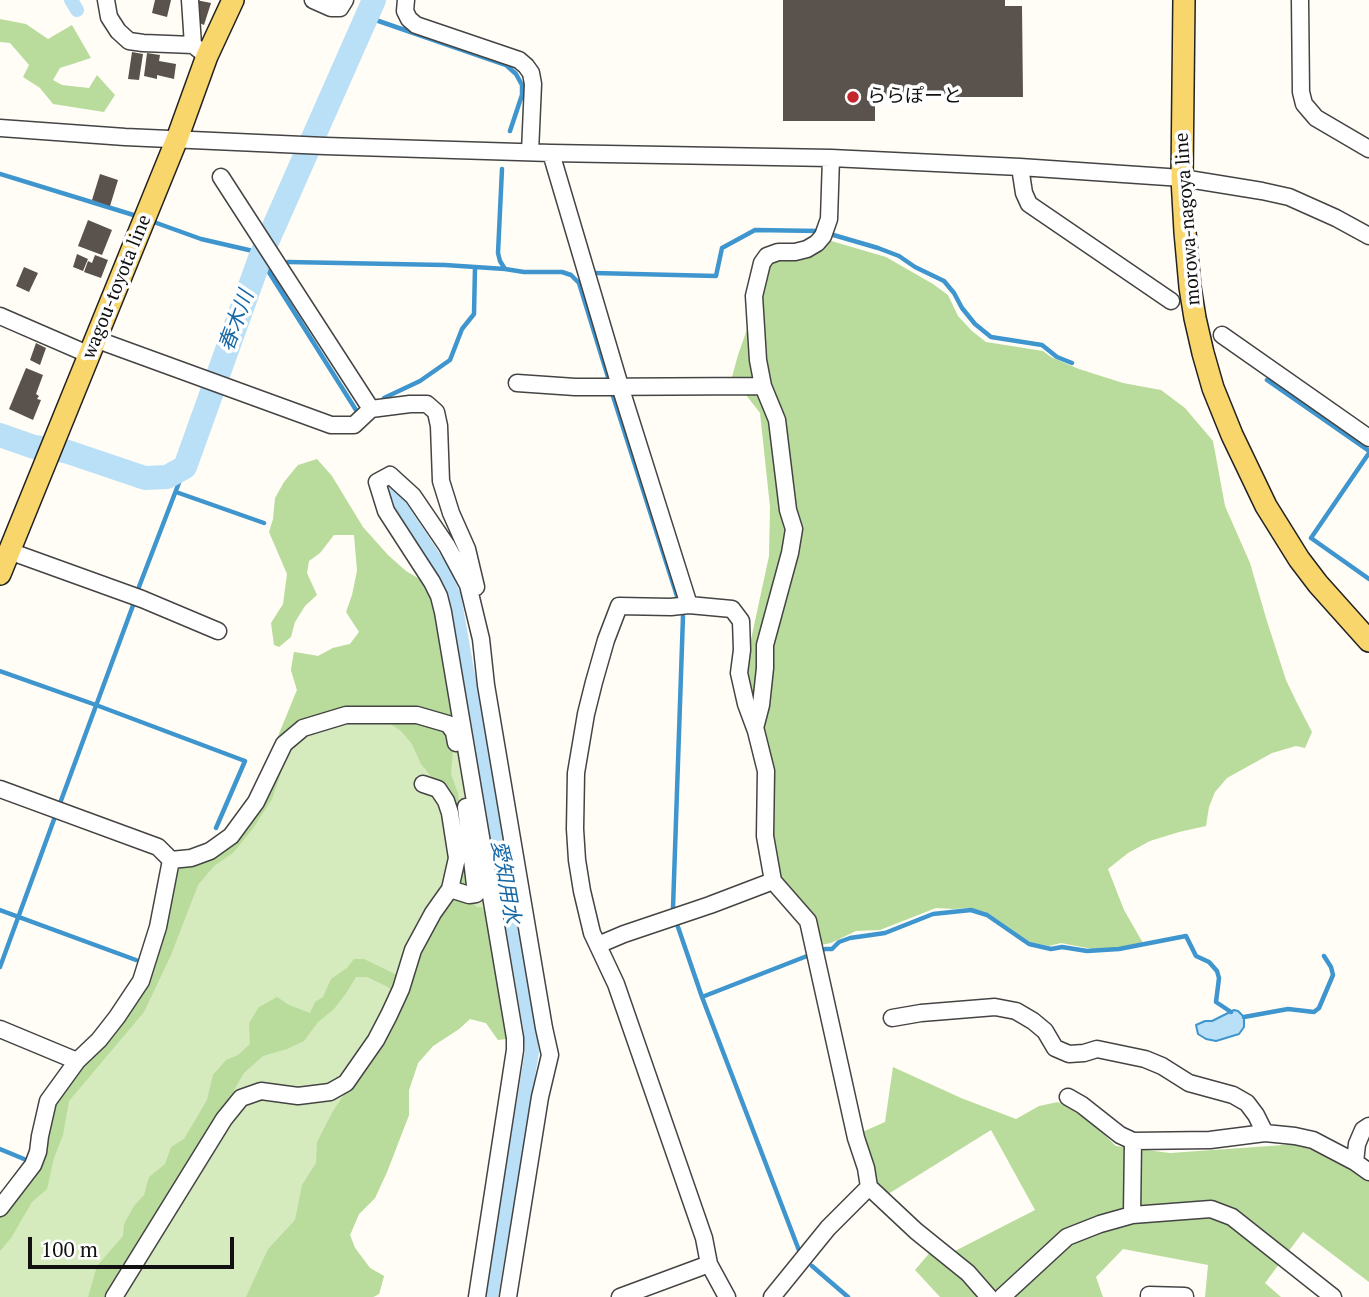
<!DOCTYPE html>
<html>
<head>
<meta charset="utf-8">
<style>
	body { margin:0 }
	#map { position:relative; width:1369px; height:1297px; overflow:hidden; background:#fffdf5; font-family:"PT Serif",serif }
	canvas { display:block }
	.scale { position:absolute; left:28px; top:1237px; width:206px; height:32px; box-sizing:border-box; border:4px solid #111; border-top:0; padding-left:9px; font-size:21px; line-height:24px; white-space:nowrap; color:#111; -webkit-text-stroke:5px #fff; paint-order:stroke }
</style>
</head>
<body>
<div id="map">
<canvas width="1369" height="1297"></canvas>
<div class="scale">100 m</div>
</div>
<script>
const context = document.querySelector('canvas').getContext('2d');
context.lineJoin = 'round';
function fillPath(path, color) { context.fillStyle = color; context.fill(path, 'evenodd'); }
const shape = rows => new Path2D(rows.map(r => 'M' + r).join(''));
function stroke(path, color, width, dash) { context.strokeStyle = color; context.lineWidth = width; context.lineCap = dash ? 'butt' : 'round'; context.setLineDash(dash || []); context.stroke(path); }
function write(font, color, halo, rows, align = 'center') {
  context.font = font + ' "PT Serif","Noto Sans JP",serif'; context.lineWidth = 7; context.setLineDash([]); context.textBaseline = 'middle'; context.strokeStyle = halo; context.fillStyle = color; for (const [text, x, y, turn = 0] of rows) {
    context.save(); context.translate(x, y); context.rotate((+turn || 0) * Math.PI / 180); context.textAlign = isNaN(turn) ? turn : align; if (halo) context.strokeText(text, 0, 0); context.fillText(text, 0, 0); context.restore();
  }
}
fillPath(shape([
	[359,632,456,713,491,927,498,1040,486,1023,470,1019,459,1029,433,1046,418,1063,409,1090,409,1115,387,1172,375,1198,359,1214,350,1235,355,1248,370,1268,384,1276,379,1294,373,1297,0,1297,0,1217,37,1168,50,1118,108,1038,200,851,225,832,256,790,297,690,291,670,294,652,318,656,333,648,350,644]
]), '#d5ebbd');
fillPath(shape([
	[0,19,26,24,48,39,72,25,91,58,60,68,53,80,62,85,89,88,97,75,115,95,104,112,53,104,40,88,23,77,29,65,10,43,0,42],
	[828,240,886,257,933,284,948,295,958,316,972,331,986,342,1043,351,1051,357,1079,369,1123,383,1161,390,1185,408,1213,441,1225,506,1250,563,1266,618,1286,680,1297,703,1312,732,1305,748,1296,746,1272,753,1227,778,1215,792,1209,807,1206,826,1179,832,1150,841,1128,853,1108,869,1124,910,1143,943,1116,948,1092,949,1061,943,1049,946,1029,942,986,912,970,908,953,909,936,908,880,930,856,931,831,943,820,945,779,874,774,857,760,731,762,719,744,672,769,556,770,507,760,413,732,377,738,355,770,264,781,258,805,257,820,251],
	[317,459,332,476,363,527,388,555,406,571,423,581,436,597,456,713,451,774,458,793,469,886,465,896,477,907,482,907,491,927,507,1039,498,1040,486,1023,470,1019,459,1029,433,1046,418,1063,409,1090,409,1115,387,1172,375,1198,359,1214,350,1235,355,1248,370,1268,384,1276,379,1294,373,1297,246,1297,268,1249,295,1220,302,1185,316,1163,317,1142,333,1111,384,1035,400,1000,388,987,367,977,356,977,347,992,334,1009,318,1022,304,1041,287,1049,263,1056,244,1073,217,1119,203,1135,190,1162,109,1297,88,1297,97,1266,123,1236,124,1224,134,1206,144,1195,149,1177,165,1164,171,1147,184,1139,207,1100,213,1075,226,1060,238,1055,250,1044,249,1023,259,1007,277,997,289,1005,310,1013,315,1002,323,997,331,979,347,968,354,959,364,959,397,975,405,968,455,885,440,798,433,779,421,764,412,744,401,731,366,708,308,721,286,758,272,799,254,827,233,853,214,866,198,885,171,955,144,1012,69,1101,63,1135,54,1158,47,1189,32,1202,11,1238,0,1251,0,1217,37,1168,57,1099,82,1065,135,1002,175,868,225,832,256,790,297,690,291,670,294,652,318,656,333,648,350,644,359,632,346,612,352,595,357,571,354,535,334,535,320,553,309,561,307,573,317,595,305,606,295,622,291,637,279,647,274,645,271,623,283,604,287,574,269,532,273,519,275,498,284,482,298,465],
	[893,1067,961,1098,1016,1119,1039,1106,1058,1102,1089,1120,1116,1146,1170,1153,1298,1144,1369,1176,1369,1282,1303,1232,1265,1283,1281,1297,1205,1297,1208,1265,1123,1249,1096,1277,1103,1297,940,1297,915,1270,932,1250,951,1253,1035,1210,991,1130,885,1196,873,1183,860,1133,885,1122]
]), '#b9dc9c');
const water = shape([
	[1234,1010,1238,1011,1244,1017,1244,1027,1239,1034,1216,1041,1206,1039,1198,1034,1196,1025,1205,1021,1212,1021,1234,1010]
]);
fillPath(water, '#b9e0f7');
stroke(water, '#3f96cf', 2);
stroke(shape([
	[367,17,506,65,516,74,522,85,522,95,510,131],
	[502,169,498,253,500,261,505,269,524,272,562,272,571,275,579,283,608,377],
	[0,174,140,217],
	[151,221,201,239,253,251,260,258,356,410],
	[830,234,878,248,899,256,915,267,944,281,954,293,962,308,975,324,991,337,1042,345,1057,357,1072,363],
	[288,262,445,265,505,269],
	[594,273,716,276,722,248,755,230,819,231],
	[1267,380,1369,451],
	[613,396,677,596],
	[384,398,420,381,450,360,462,329,474,314,475,267],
	[1369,453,1311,538,1369,579],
	[176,492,264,523],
	[137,592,185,467],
	[0,671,96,705,245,761,216,828],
	[59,806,135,600],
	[673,908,683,616],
	[0,910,136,960],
	[678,927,702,997,800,1253],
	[0,967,56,814],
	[702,997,825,949,832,949,839,942,850,938,885,933,933,914,971,910,987,915,1029,944,1051,949,1062,947,1087,951,1119,949,1186,936,1196,956,1209,962,1217,971,1219,978,1216,1002,1231,1012],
	[1244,1017,1288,1009,1314,1012,1319,1008,1333,975,1331,967,1324,956],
	[0,1149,24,1159],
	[812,1266,848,1297]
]), '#3f96cf', 4.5);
stroke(shape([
	[71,0,77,10],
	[386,485,443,571,454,596,530,1027,532,1052,491,1297]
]), '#b9e0f7', 14);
stroke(shape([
	[0,435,34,447,65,451,145,478,167,477,185,467,260,258,374,0]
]), '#b9e0f7', 24);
fillPath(shape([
	[155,0,171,0,167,17,152,13],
	[196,0,211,3,204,25,193,20],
	[783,0,1005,0,1005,6,1022,6,1023,97,875,97,875,121,783,121],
	[132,52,143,54,139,80,128,79],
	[147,53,160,55,159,61,176,64,174,79,157,75,157,79,144,76],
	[100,174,118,180,110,206,92,200],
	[88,220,112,230,102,255,78,246],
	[77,254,88,259,83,271,73,267],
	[95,255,108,260,101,278,84,272,88,261,92,263],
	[24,267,38,273,29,292,16,286],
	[36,343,46,348,40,365,30,360],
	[26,368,43,375,36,394,39,396,37,399,41,400,33,420,9,409]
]), '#5a524d');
const minor = shape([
	[106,0,109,17,118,31,129,41,143,43,193,45,207,56],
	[190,0,193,45],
	[313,0,331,8,340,8,345,0],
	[406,0,405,11,409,19,416,25,519,60,526,66,531,73,533,84,530,152],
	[1300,0,1301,92,1304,104,1316,118,1369,149],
	[0,128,125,137,325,146,551,153,831,158,1020,167,1182,178,1262,191,1289,197,1336,218,1369,236],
	[551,153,620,386,689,605],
	[1020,167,1024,193,1029,204,1171,301],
	[221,177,371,409],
	[0,316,90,355],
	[1222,335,1369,438],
	[95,339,331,425,354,425,371,409,410,404,427,404,436,412,439,426,441,481,451,513,467,549,476,587],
	[517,383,575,387,763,386],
	[9,551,142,599,218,631],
	[755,728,761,705,765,668,765,645,790,553,794,529,788,510,777,420,763,386,758,360,754,296,762,263,767,256,778,252,795,252,807,249,817,243,823,236,829,219,831,158],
	[423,784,438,789,446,801,450,813,457,858,450,889],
	[0,789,158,847,171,860,191,858,210,851,231,836,256,802,284,744,303,728,346,715,417,715,448,724,454,732,456,743],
	[598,945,624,934,710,905,773,881],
	[892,1018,921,1013,995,1007,1016,1011,1033,1021,1045,1031,1055,1048,1069,1054,1084,1053,1097,1049,1145,1059,1162,1066,1189,1083,1233,1095,1247,1103,1256,1115,1265,1133],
	[0,1029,77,1061],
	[1068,1097,1082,1105,1120,1135,1133,1141],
	[1355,1162,1357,1144,1363,1130,1369,1126],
	[0,1208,33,1165,38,1152,40,1136,48,1101,77,1061,99,1040,117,1017,141,981,158,927,171,860],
	[1132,1215,1133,1141,1210,1140,1265,1133,1295,1136,1313,1140,1355,1162,1369,1172],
	[114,1297,224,1119,241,1098,261,1091,298,1096,330,1092,346,1083,376,1040,389,1015,401,989,413,950,433,913,450,889,469,895,476,894,466,807],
	[477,1297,515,1050,515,1038,443,612,439,596,432,582,386,511,377,482,390,475,413,496,447,546,468,585,481,639,486,685,544,1028,550,1055,540,1097,508,1297],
	[620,1297,709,1264],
	[727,1297,709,1264,704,1238,616,984,592,933,582,891,577,860,575,829,576,773,586,714,594,682,606,640,619,606,671,607,689,605,732,609,741,621,742,650,739,673,746,704,756,731,766,771,765,836,773,881,808,921,856,1138,866,1168,869,1187,916,1231,968,1273,989,1297],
	[772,1297,828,1228,869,1187],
	[1002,1297,1067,1237,1100,1224,1132,1215,1211,1209,1232,1217,1333,1297],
	[1149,1297,1149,1295,1185,1296]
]);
const major = shape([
	[1184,0,1182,178,1185,232,1190,287,1195,318,1203,353,1213,388,1232,435,1266,506,1299,559,1318,584,1369,641],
	[0,574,177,139,207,56,233,0]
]);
stroke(minor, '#444', 19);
stroke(major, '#222', 24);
stroke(minor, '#fff', 16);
stroke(major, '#f9d66b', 21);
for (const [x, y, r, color] of [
	[853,97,7,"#c4262e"]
]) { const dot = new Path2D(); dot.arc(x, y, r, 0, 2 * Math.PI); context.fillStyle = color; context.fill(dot); stroke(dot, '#fff', 2.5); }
write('19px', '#111', '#fff', [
	["ららぽーと",867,97]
], 'left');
write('19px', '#111', '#fff', [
	["morowa-nagoya line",1188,219,-94],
	["wagou-toyota line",117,287,-68]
]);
write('italic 21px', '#1768a6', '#fff', [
	["春木川",237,321,-70],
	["愛知用水",505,882,80]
]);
</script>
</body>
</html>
